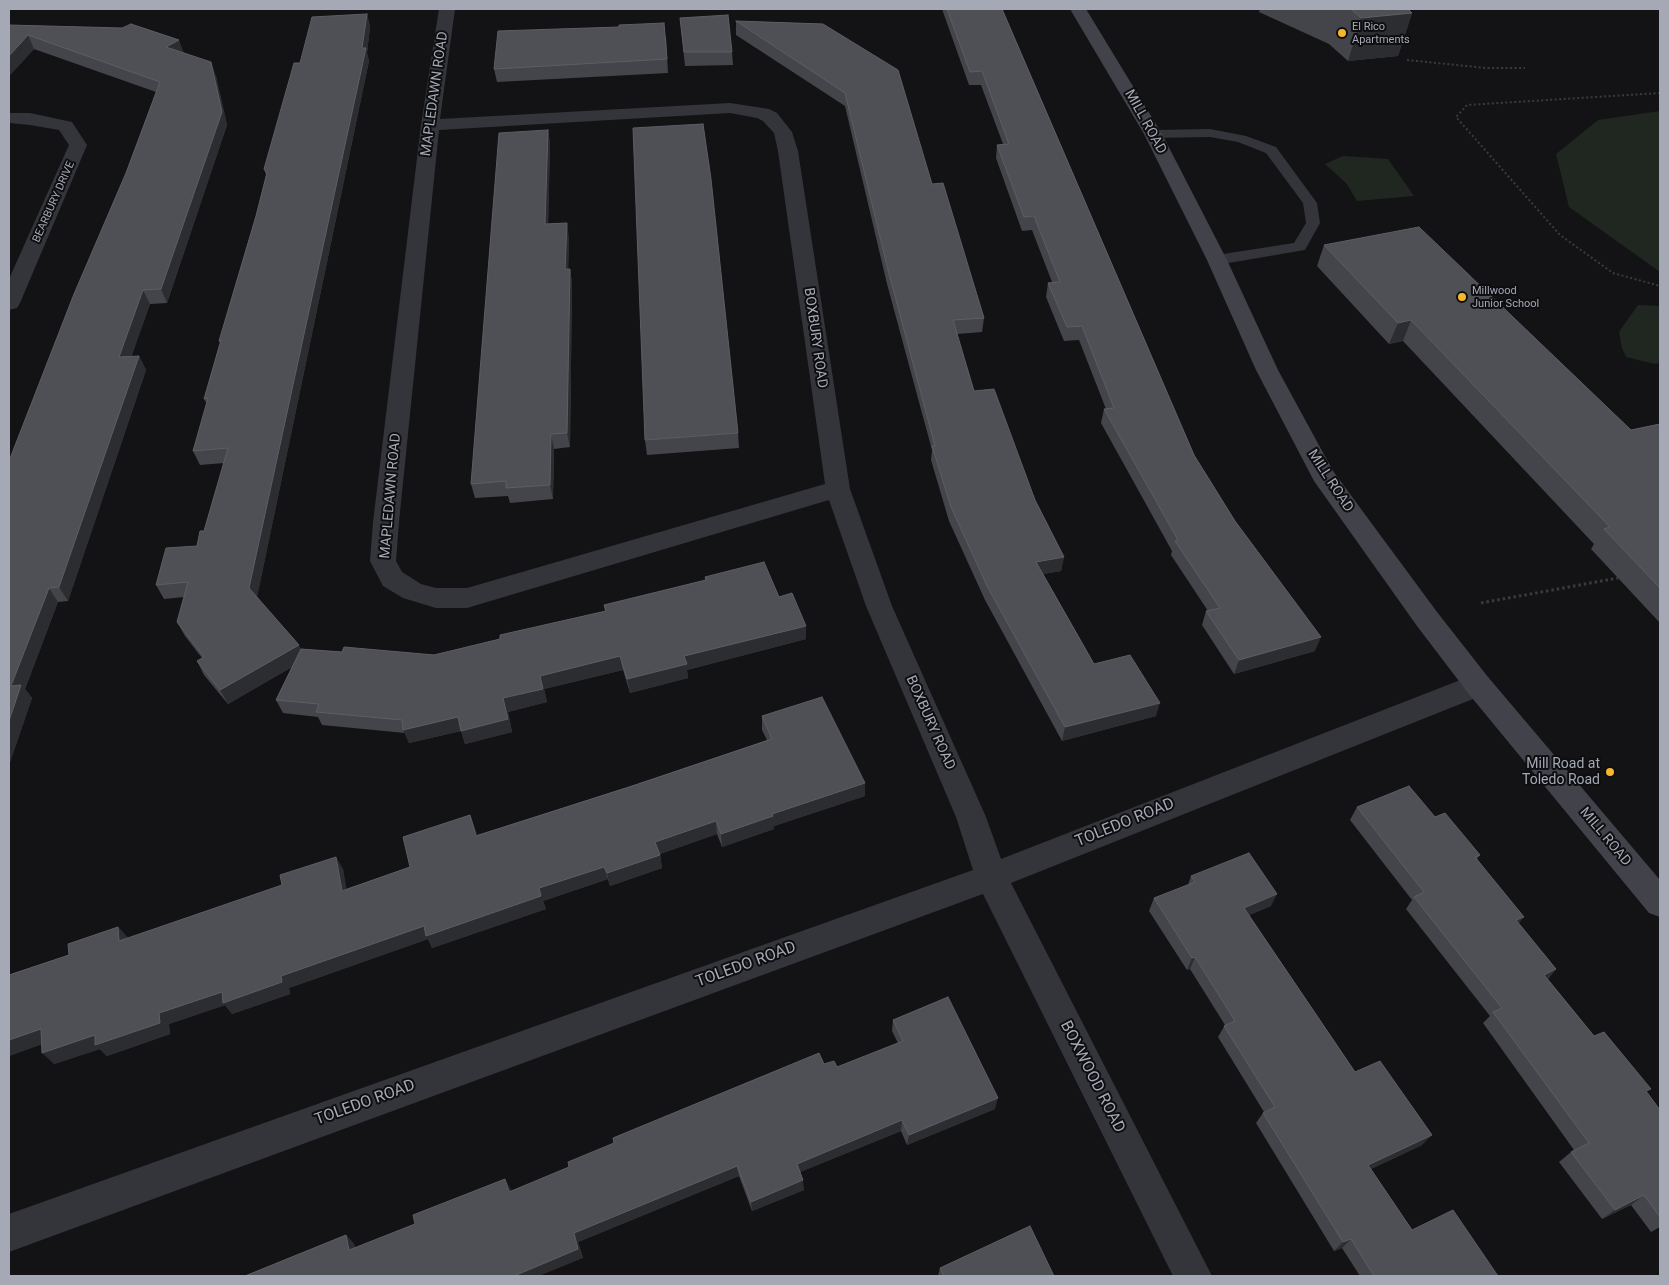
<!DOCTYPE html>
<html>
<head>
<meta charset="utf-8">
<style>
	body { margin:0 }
	#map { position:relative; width:1669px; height:1285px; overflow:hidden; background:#131315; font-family:Roboto,sans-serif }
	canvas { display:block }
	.frame { position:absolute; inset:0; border:10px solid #a4a9b5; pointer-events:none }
</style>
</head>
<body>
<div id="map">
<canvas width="1669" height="1285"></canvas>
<div class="frame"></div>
</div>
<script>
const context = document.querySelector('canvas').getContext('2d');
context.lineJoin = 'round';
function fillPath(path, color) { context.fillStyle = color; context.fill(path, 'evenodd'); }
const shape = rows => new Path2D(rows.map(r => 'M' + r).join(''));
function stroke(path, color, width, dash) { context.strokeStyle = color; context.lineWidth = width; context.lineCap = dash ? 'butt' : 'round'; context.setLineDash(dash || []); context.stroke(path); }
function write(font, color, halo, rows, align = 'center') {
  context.font = font + ' Roboto,sans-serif'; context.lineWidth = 4; context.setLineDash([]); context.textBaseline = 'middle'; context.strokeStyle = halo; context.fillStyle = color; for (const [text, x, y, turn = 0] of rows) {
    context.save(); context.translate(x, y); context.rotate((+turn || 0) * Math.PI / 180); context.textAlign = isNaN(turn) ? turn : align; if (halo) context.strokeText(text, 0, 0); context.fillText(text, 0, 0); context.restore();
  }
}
fillPath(shape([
	[1660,111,1660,272,1569,207,1556,154,1598,120],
	[1343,156,1388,159,1414,196,1357,201,1346,183,1325,164],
	[1638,305,1660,306,1660,363,1655,364,1626,357,1622,348,1619,332]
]), '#1f2720');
stroke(shape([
	[1407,60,1486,68,1525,68],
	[1660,93,1467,105,1456,117,1560,235,1613,273,1660,286]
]), '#3a3b41', 2, [2, 2.5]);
stroke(shape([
	[1481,603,1618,578]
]), '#3a3b41', 3, [2.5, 3]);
fillPath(shape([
	[1210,129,1246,136,1276,147,1317,203,1320,223,1305,250,1217,265,1212,263,1209,260,1212,257,1217,255,1294,243,1306,223,1303,203,1266,153,1238,142,1210,137,1153,138,1146,134,1153,130,1210,129]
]), '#34353a');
fillPath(shape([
	[439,9,455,9,440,119,730,103,769,109,777,113,792,132,798,151,850,489,892,606,986,817,1001,859,1468,677,1478,674,1488,677,1492,685,1488,693,1011,883,1212,1276,1173,1276,983,894,9,1252,9,1214,973,870,956,817,866,606,829,500,467,608,436,608,403,598,383,586,370,561,373,522,421,125,439,9],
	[730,113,757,118,763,121,774,133,778,151,825,484,467,588,436,588,421,584,402,572,396,561,399,522,439,130,730,113],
	[9,113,30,113,72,122,87,145,20,303,17,308,9,310,9,279,69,145,59,130,30,125,9,123,9,113]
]), '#34353a');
fillPath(shape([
	[1070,9,1086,9,1162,134,1227,260,1278,370,1333,471,1437,612,1488,677,1660,880,1660,917,1649,913,1468,693,1417,626,1314,481,1256,370,1207,260,1144,134,1070,9]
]), '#42434a');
fillPath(shape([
	[942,9,1002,9,1194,455,1315,651,1234,674,1202,625,1206,611,1208,611,1171,555,1172,551,1101,423,1104,409,1106,409,1079,340,1064,341,1046,297,1048,283,1052,282,1032,230,1022,231,996,158,997,145,1003,144,981,85,969,85],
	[1260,9,1408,9,1412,13,1398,56,1348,61,1329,44,1259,12],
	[367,14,370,27,367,53,369,61,257,597,301,649,342,652,434,655,500,639,605,611,604,605,705,580,705,577,779,597,806,639,687,670,688,678,630,693,623,670,544,689,547,702,508,712,512,732,465,744,461,731,409,743,405,733,322,725,318,717,283,713,276,700,292,667,228,704,204,675,197,661,202,658,185,636,177,622,184,597,164,599,156,585,197,546,204,531,224,463,200,465,193,451,207,404,204,399,220,343,219,341,256,216,266,175,264,169,300,63],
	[680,18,732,52,733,65,685,66],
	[736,21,823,24,932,184,984,318,982,332,957,334,974,391,1035,500,1064,557,1061,571,1043,574,1094,664,1156,716,1062,741,985,600,949,521,931,460,932,450,887,284,845,106,736,35],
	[9,25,184,53,216,76,227,125,167,303,150,304,131,357,139,356,146,370,68,601,58,602,25,689,32,698,9,765,126,173,156,92,34,49,9,76],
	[666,36,668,73,497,82,494,69],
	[548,130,550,144,548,224,569,237,568,269,570,269,572,283,570,447,554,449,553,499,510,503,508,496,475,498,471,484],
	[1324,245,1631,430,1660,424,1660,623,1591,549,1594,544,1403,341,1389,344,1317,266],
	[738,433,739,448,647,455,645,440],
	[762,716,865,796,774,826,774,829,722,847,717,834,660,854,662,868,610,886,608,879,543,901,546,909,432,948,428,939,289,988,290,994,232,1014,225,1005,169,1024,170,1034,107,1056,100,1049,54,1064,42,1044,9,1056,9,975,69,955,118,927,128,938,343,869,346,889,410,867,470,815,477,835,632,786,767,740,762,730],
	[1357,807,1435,817,1480,855,1477,859,1519,924,1556,969,1548,979,1594,1036,1646,1093,1660,1110,1660,1227,1651,1232,1631,1205,1602,1219,1559,1162,1571,1152,1574,1150,1483,1023,1490,1016,1406,909,1412,900,1350,820],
	[1191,876,1271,906,1249,915,1355,1072,1422,1145,1371,1169,1412,1230,1498,1276,1360,1276,1342,1248,1334,1251,1256,1123,1263,1113,1264,1112,1218,1037,1225,1025,1190,969,1187,970,1149,911,1154,898,1188,885],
	[893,1020,995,1109,907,1145,901,1131,800,1172,804,1190,752,1211,739,1176,578,1242,583,1258,245,1276,346,1235,354,1244,355,1248,510,1188,511,1191,824,1064,837,1067,898,1043,892,1031],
	[940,1268,1054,1276,938,1276]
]), '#44454a');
fillPath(shape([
	[1412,13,1398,56,1348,61,1361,18],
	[367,14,370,27,367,53,369,61,256,602,249,588,362,48],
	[28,35,34,49,9,76,9,56],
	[179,40,184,53,166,47],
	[211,62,216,76,227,125,167,303,161,289],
	[548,130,550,144,548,238,545,224],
	[567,223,569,237,568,283,565,269],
	[570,269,572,283,570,447,567,433],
	[143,290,150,304,126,372,119,357],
	[1411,320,1403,341,1389,344,1398,323],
	[139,356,146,370,68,601,59,587],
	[551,434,554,449,553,499,550,485],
	[1064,557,1061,571,1034,576,1036,562],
	[49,588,58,602,25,689,32,698,9,765,9,721,11,686],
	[806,626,806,639,687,670,688,678,630,693,627,679,684,656],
	[1321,637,1315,651,1234,674,1239,660],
	[299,645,305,659,228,704,220,690],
	[620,656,623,670,544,689,547,702,508,712,512,732,465,744,461,731,409,743,403,730,458,717,503,698,540,676],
	[1160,703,1156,716,1062,741,1065,727],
	[865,783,865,796,774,826,774,829,722,847,721,834,772,814],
	[470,815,475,828,481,849,476,836],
	[716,821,717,834,657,855,655,842],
	[660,855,662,868,610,886,607,873],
	[336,857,343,869,349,903,342,891],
	[604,867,608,879,543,901,546,909,432,948,428,939,289,988,290,994,232,1014,225,1005,169,1024,170,1034,107,1056,100,1049,54,1064,42,1053,222,992,281,976,424,926],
	[1277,894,1271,906,1238,920,1244,908],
	[1524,917,1514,929,1516,920],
	[118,927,129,939,119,941],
	[1195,957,1190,969,1187,970,1192,958],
	[1556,969,1546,981,1544,975],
	[41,1029,53,1040,9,1056,9,1040],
	[998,1098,995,1109,907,1145,909,1135],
	[902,1120,901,1131,798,1173,797,1164],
	[1432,1135,1422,1145,1360,1174,1368,1165],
	[737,1166,739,1176,578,1242,583,1258,539,1276,514,1276,574,1233],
	[505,1179,510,1188,514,1201,509,1192],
	[803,1180,804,1190,752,1211,751,1202],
	[1644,1195,1631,1205,1602,1219,1615,1210],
	[346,1235,354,1244,357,1259,349,1250],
	[1351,1239,1342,1248,1334,1251,1343,1242]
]), '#2c2d30');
const building = shape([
	[947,9,1002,9,1194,455,1235,521,1321,637,1239,660,1206,611,1220,608,1175,541,1178,540,1104,409,1114,408,1082,326,1067,327,1048,283,1060,282,1034,216,1024,217,997,145,1009,144,982,71,970,72,947,9],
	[1351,9,1408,9,1412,13,1361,18,1351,9],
	[367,14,362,48,366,48,249,588,299,645,220,690,197,661,204,657,177,622,188,582,156,585,166,548,197,546,200,531,204,531,228,448,193,451,208,398,204,399,221,340,219,341,256,216,267,173,264,169,294,63,300,63,312,17,367,14],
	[728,15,732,52,684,52,680,18,728,15],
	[736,21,823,24,898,70,932,184,943,183,984,318,953,320,974,391,994,389,1035,500,1064,557,1036,562,1094,664,1130,655,1160,703,1065,727,987,586,951,507,932,446,935,446,888,270,845,93,736,21],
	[664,23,667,59,494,69,498,31,619,27,619,25,664,23],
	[131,24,179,40,166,47,211,62,222,112,161,289,143,290,119,357,139,356,59,587,49,588,11,686,21,685,9,721,9,461,74,294,126,173,160,82,28,35,9,56,9,25,122,28,131,24],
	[703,124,711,179,738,433,645,440,633,128,703,124],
	[548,130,545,224,567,223,565,269,570,269,567,433,551,434,550,485,506,488,506,481,471,484,499,133,548,130],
	[1419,227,1631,430,1660,424,1660,588,1604,529,1610,527,1411,320,1398,323,1324,245,1419,227],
	[764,562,779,597,792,593,806,626,684,656,687,664,627,679,620,656,540,676,543,689,503,698,508,719,461,731,458,717,403,730,402,720,316,712,319,704,276,700,301,649,342,652,344,647,434,655,500,639,500,635,606,611,604,605,706,580,705,577,764,562],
	[822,697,865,783,772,814,773,816,721,834,716,821,655,842,660,855,607,873,604,867,539,888,541,896,426,936,424,926,281,976,282,982,223,1003,222,992,159,1013,160,1023,95,1045,95,1035,42,1053,41,1029,9,1040,9,975,69,955,68,944,118,927,119,941,282,885,280,875,336,857,342,891,410,867,403,837,470,815,476,836,632,786,772,739,762,716,822,697],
	[1409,786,1435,817,1445,813,1480,855,1475,857,1524,917,1516,920,1556,969,1544,975,1594,1036,1604,1032,1651,1089,1646,1091,1660,1110,1660,1217,1644,1195,1615,1210,1571,1152,1589,1143,1493,1012,1502,1008,1414,897,1424,892,1357,807,1409,786],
	[1249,853,1277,894,1244,908,1355,1072,1380,1061,1432,1135,1368,1165,1412,1230,1453,1210,1498,1276,1374,1276,1351,1239,1343,1242,1263,1113,1275,1107,1224,1026,1235,1021,1195,957,1192,958,1154,898,1195,882,1191,876,1249,853],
	[948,997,998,1098,909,1135,902,1120,797,1164,803,1180,751,1202,737,1166,574,1233,578,1249,514,1276,480,1276,480,1275,477,1276,245,1276,346,1235,349,1250,415,1224,413,1215,505,1179,509,1192,569,1167,568,1162,614,1143,613,1138,819,1053,824,1064,834,1061,837,1067,903,1041,893,1020,948,997],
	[1030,1226,1054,1276,944,1276,940,1268,1030,1226]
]);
fillPath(building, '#4f5056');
stroke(building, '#5c5e64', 1);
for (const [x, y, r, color] of [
	[1342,33,5,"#f6b72a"],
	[1462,297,5,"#f6b72a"],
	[1610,772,5,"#f6b72a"]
]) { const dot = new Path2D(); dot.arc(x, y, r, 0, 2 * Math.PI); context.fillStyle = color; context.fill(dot); stroke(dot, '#0e0e10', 2); }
write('11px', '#a4a9b5', '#0e0e10', [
	["El Rico",1352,27],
	["Apartments",1352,40],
	["Millwood",1472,291],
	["Junior School",1472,304]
], 'left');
write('11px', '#a4a9b5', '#0e0e10', [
	["BEARBURY DRIVE",54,202,-66]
]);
write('14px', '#a4a9b5', '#0e0e10', [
	["MAPLEDAWN ROAD",435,94,-82],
	["MILL ROAD",1145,122,61],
	["BOXBURY ROAD",815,338,82],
	["MILL ROAD",1330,481,57],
	["MAPLEDAWN ROAD",391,496,-85],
	["BOXBURY ROAD",930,723,66],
	["MILL ROAD",1605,837,50]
]);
write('14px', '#a4a9b5', '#0e0e10', [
	["Mill Road at",1600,764],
	["Toledo Road",1600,780]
], 'right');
write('16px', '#a4a9b5', '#0e0e10', [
	["TOLEDO ROAD",1125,823,-22],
	["TOLEDO ROAD",746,965,-20],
	["BOXWOOD ROAD",1092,1077,63],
	["TOLEDO ROAD",365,1103,-20]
]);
</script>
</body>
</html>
